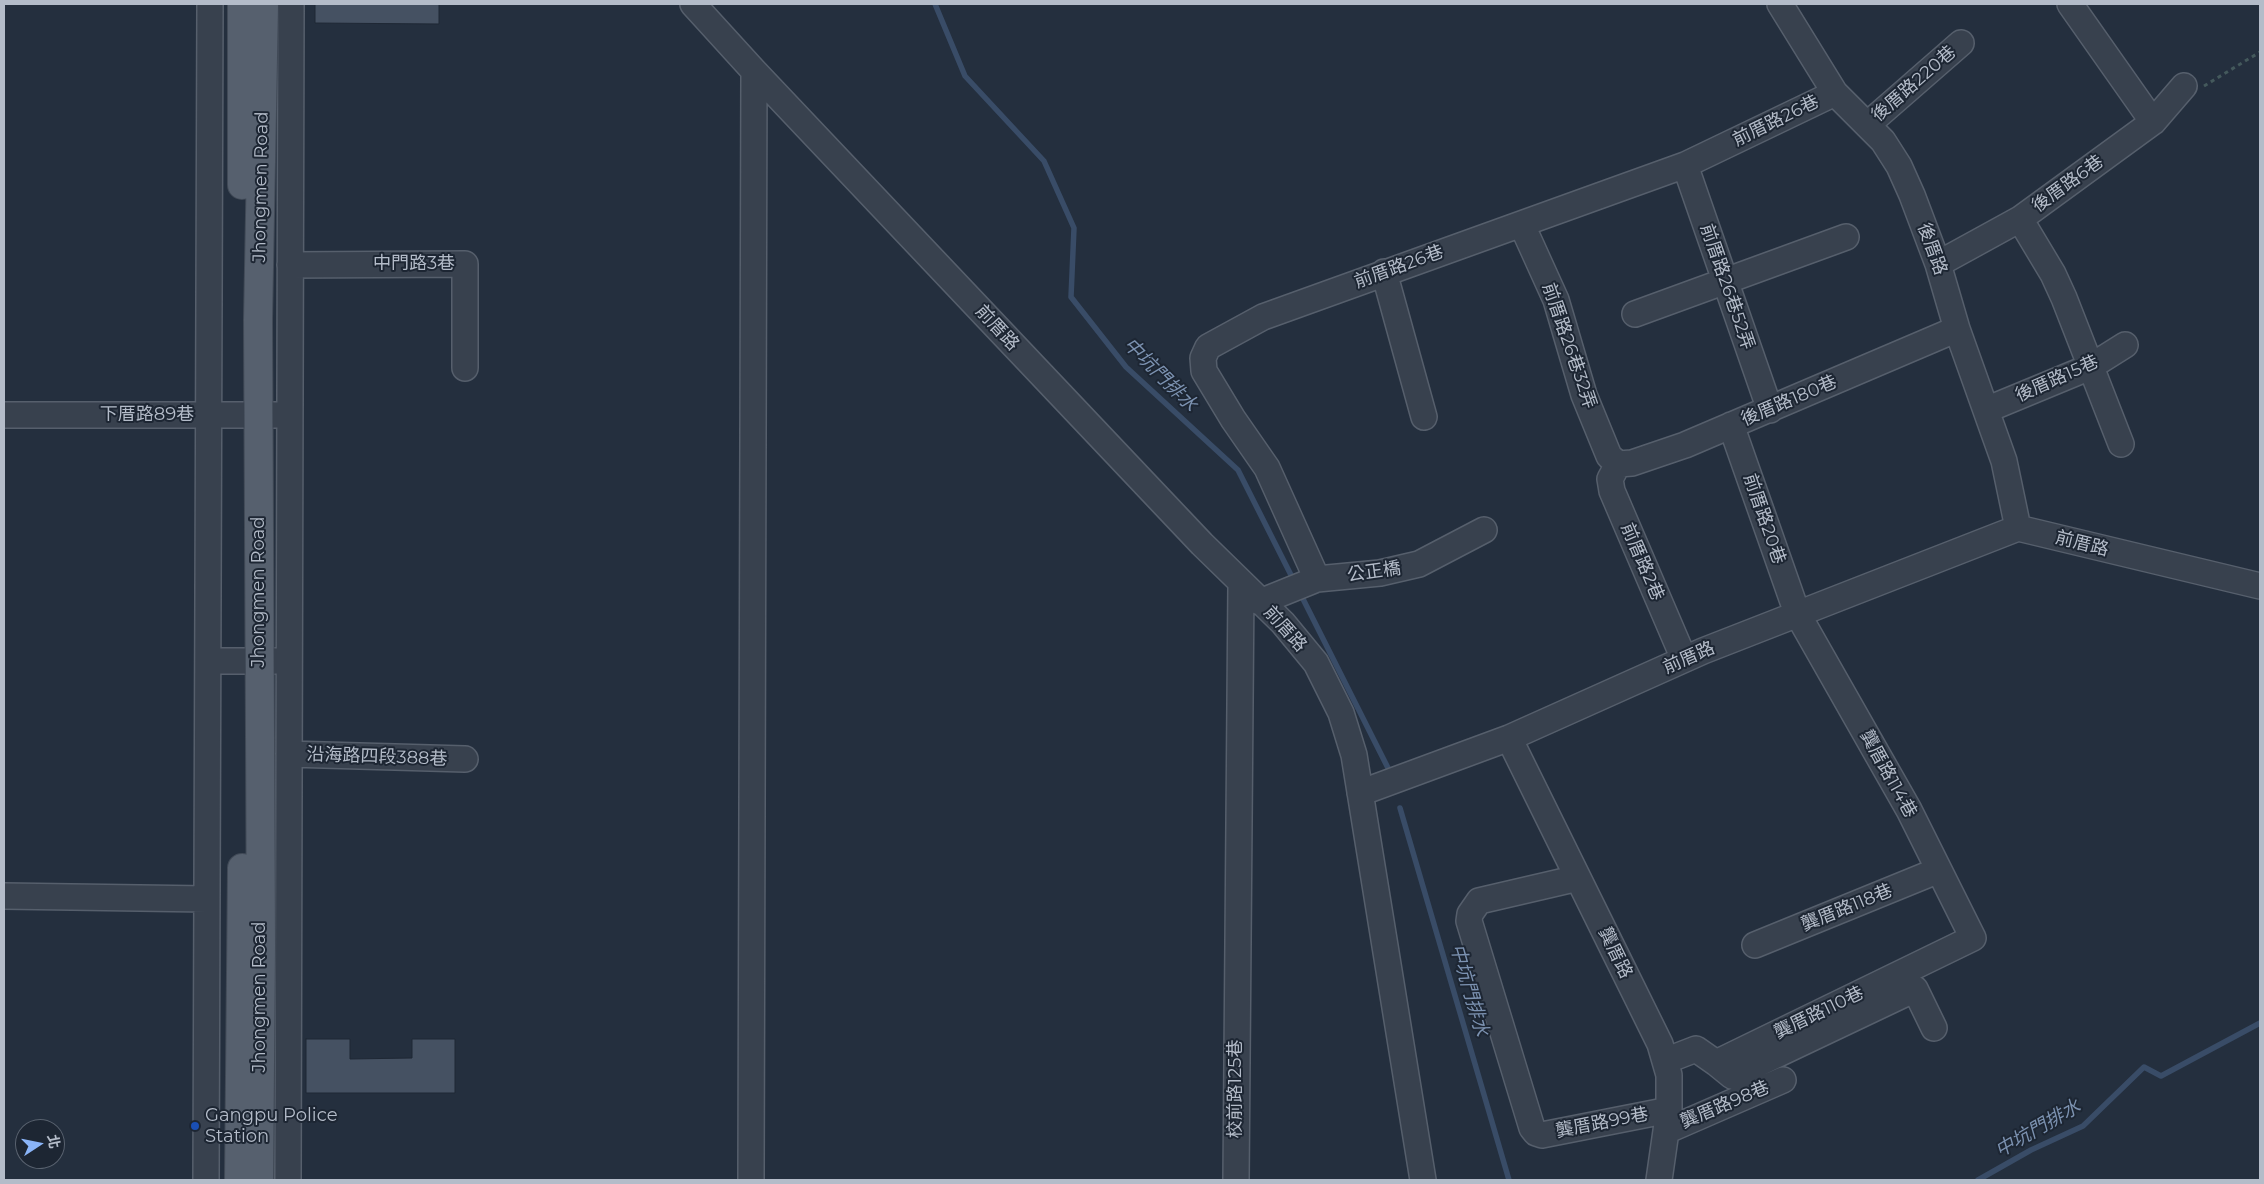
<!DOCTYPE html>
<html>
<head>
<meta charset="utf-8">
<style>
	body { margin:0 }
	#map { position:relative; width:2264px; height:1184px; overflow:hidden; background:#242f3e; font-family:Montserrat,"Noto Sans TC",sans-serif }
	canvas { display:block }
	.frame { position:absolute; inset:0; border:5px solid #b4bcc9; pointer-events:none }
	.north { position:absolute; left:15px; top:1119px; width:50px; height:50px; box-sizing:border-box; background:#1d2633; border:1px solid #59626f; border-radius:50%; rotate:79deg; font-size:14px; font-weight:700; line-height:20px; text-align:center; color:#b4bcc9 }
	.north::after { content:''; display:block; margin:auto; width:18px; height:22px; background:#8ab4f8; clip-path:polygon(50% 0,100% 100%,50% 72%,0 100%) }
</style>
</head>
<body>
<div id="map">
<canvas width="2264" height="1184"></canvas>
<div class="frame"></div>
<div class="north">北</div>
</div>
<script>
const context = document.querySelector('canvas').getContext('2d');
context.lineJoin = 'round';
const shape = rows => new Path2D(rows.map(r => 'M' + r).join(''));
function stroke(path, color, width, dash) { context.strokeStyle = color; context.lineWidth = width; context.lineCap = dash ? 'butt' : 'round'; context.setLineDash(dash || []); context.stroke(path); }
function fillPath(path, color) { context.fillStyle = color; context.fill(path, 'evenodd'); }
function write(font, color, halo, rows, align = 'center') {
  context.font = font + ' Montserrat,"Noto Sans TC",sans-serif'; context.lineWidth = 4; context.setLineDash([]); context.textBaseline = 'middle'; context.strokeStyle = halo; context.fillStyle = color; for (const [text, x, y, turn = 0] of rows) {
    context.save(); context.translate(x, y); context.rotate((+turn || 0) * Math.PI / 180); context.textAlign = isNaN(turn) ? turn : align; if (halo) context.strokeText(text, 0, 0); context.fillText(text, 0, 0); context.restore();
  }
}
stroke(shape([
	[935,4,965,76,1044,161,1074,228,1071,297,1126,367,1238,470,1294,581],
	[1299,591,1388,768],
	[1400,808,1509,1180],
	[1978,1180,2031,1150,2083,1126,2144,1067,2161,1076,2260,1023]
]), '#394c67', 5.5);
const building = shape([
	[315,4,439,4,439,24,315,23,315,4],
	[306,1039,350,1039,350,1059,412,1058,412,1039,455,1039,455,1093,306,1093,306,1039]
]);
fillPath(building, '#455162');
stroke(building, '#1f2835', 1);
const minor = shape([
	[693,4,754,71,1202,544,1283,623,1316,663,1341,713,1354,755,1423,1180],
	[1780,4,1835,93,1883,141,1899,166,1912,195,1938,264,1957,329,2004,461,2018,528],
	[2070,4,2153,122],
	[1867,125,1961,43],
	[1685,165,1770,410],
	[2020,219,2053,274,2064,298,2121,444],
	[1522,225,1556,300,1584,395,1609,456,1618,464],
	[1938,264,2020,219,2153,122,2184,86],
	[290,265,465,264,465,368],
	[1384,272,1424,417],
	[1635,314,1846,237],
	[1986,410,2090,367,2125,345],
	[4,415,280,415],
	[1618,464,1632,463,1685,445,1957,329],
	[1618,464,1610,479,1612,491,1684,659],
	[1317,579,1267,468,1233,419,1204,371,1203,358,1208,347,1263,317,1685,165,1835,93],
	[1260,602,1317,579,1380,573,1419,564,1484,530],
	[208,661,279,661],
	[1509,738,1660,1044,1669,1075,1669,1110,1659,1180],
	[289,754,465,759],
	[1360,793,1509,738,1703,651,2018,528,2260,586],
	[1578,878,1479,901,1470,914,1469,921,1532,1128,1536,1133,1542,1135,1669,1110],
	[4,896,207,899],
	[1755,945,1939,870],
	[1665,1061,1696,1049,1716,1063,1973,938,1909,810,1797,613,1731,425],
	[1716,1063,1732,1076,1915,989,1934,1028],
	[1666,1131,1783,1080],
	[206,1180,210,4],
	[288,1180,291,4],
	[751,1180,754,71],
	[1236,1180,1241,584]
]);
const major = shape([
	[242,4,242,185],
	[239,1180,242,868],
	[259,1180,261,945,258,320,264,4]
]);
stroke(minor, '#565f6c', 28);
stroke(major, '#414a57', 30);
stroke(shape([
	[2204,86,2260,52]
]), '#44595c', 3, [4, 4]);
stroke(minor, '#38414e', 25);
stroke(major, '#56606e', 28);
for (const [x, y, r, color] of [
	[195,1126,5,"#1a4fb4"]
]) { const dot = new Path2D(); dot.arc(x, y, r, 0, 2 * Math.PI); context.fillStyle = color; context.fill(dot); stroke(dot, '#1d2633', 2); }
write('18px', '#b4bcc9', '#1d2633', [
	["後厝路220巷",1914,84,-41],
	["前厝路26巷",1776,121,-26],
	["後厝路6巷",2068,184,-36],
	["Jhongmen Road",261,187,-89],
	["後厝路",1932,249,70],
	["中門路3巷",414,264],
	["前厝路26巷",1399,267,-20],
	["前厝路26巷52弄",1727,287,71],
	["前厝路",997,328,47],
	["前厝路26巷32弄",1569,346,71],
	["後厝路15巷",2057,379,-24],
	["後厝路180巷",1789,401,-23],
	["下厝路89巷",147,415],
	["前厝路20巷",1764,519,71],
	["前厝路",2082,544,14],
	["前厝路2巷",1642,562,67],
	["公正橋",1374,572,-8],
	["Jhongmen Road",259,592,-90],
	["前厝路",1285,629,48],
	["前厝路",1689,658,-24],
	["沿海路四段388巷",377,757,2],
	["龔厝路114巷",1888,774,61],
	["龔厝路118巷",1847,908,-22],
	["龔厝路",1615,953,64],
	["Jhongmen Road",260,997,-90],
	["龔厝路110巷",1819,1013,-26],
	["校前路125巷",1236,1089,-90],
	["龔厝路98巷",1725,1105,-23],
	["龔厝路99巷",1602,1123,-11]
]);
write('18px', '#b4bcc9', '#1d2633', [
	["Gangpu Police",205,1116],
	["Station",205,1137]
], 'left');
write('italic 19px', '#7c92b1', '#1d2633', [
	["中坑門排水",1160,375,45],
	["中坑門排水",1469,990,74],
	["中坑門排水",2038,1129,-30]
]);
</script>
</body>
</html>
